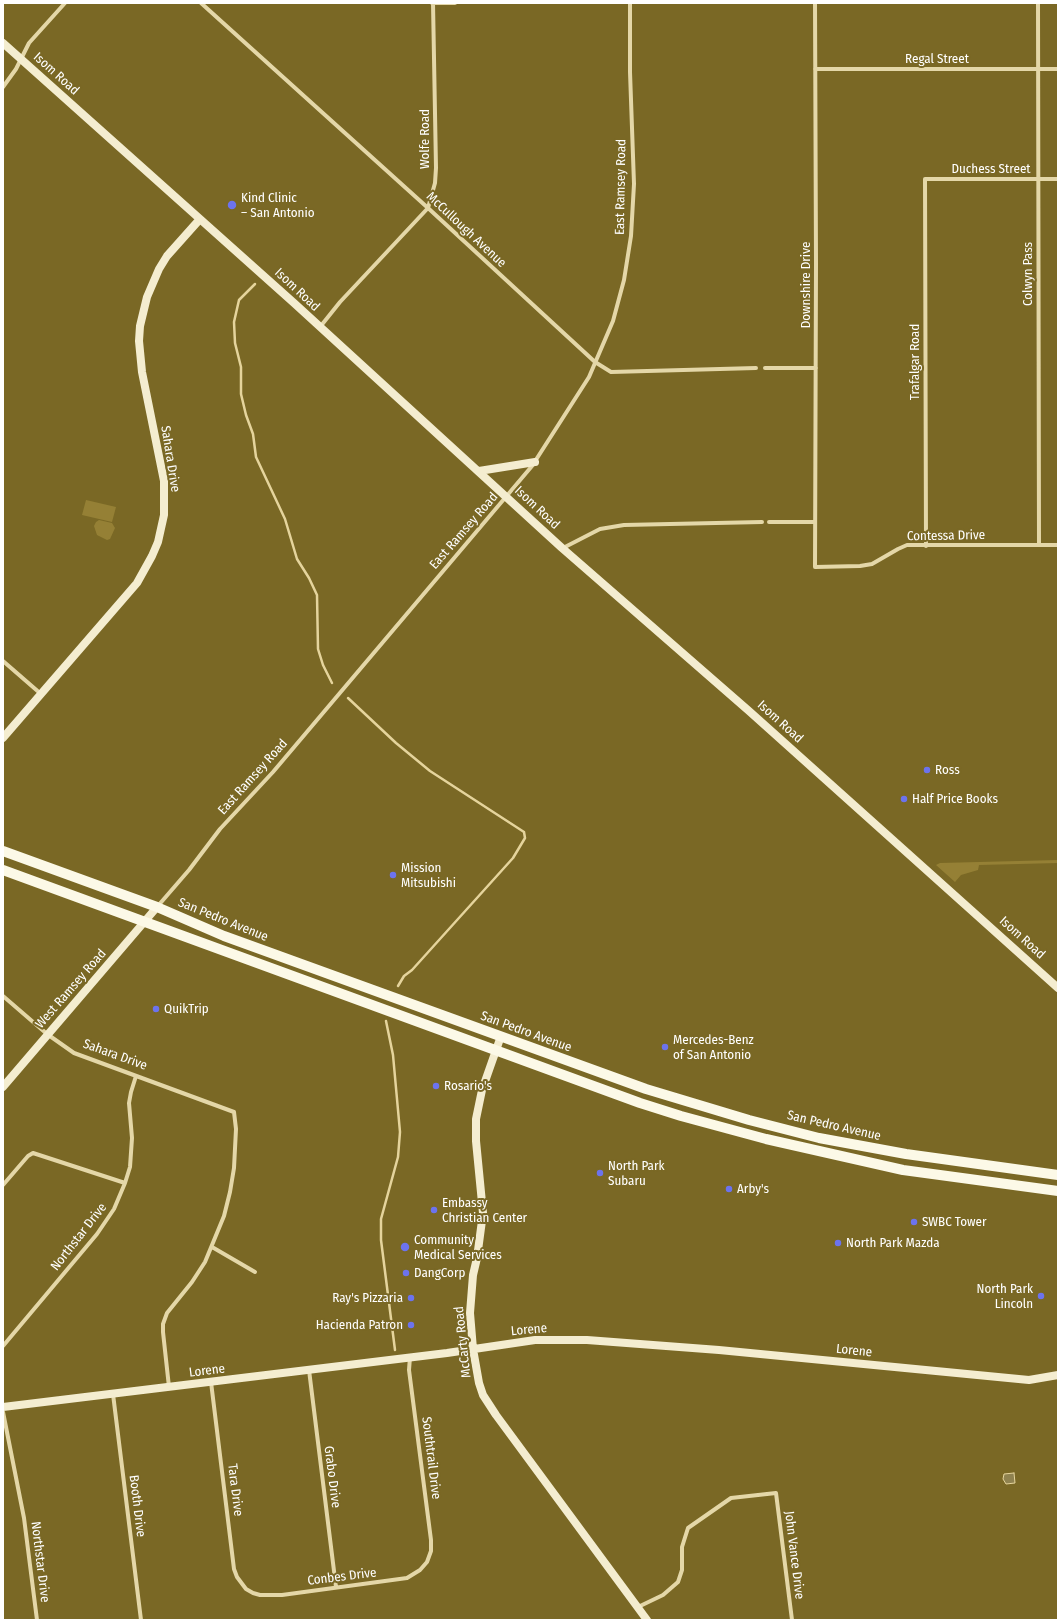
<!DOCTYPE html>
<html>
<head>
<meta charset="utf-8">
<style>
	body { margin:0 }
	#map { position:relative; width:1061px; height:1623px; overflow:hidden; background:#7a6825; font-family:"Fira Sans Condensed",sans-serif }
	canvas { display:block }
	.frame { position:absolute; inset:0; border:4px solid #fff; pointer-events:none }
</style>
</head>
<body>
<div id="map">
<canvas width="1061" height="1623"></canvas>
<div class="frame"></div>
</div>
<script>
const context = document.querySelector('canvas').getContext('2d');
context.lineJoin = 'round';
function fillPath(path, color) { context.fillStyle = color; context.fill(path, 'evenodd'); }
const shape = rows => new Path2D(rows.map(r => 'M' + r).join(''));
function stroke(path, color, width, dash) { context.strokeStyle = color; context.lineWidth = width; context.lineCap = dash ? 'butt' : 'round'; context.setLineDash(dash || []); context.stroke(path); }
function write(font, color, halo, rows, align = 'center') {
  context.font = font + ' "Fira Sans Condensed",sans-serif'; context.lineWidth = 4; context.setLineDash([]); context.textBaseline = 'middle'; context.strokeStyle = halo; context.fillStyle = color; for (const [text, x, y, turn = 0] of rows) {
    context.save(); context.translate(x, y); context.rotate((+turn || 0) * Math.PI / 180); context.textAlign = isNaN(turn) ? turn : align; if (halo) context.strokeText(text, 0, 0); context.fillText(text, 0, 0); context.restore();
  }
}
fillPath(shape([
	[86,500,116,507,112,522,82,515],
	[99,520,112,523,115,528,110,539,107,540,97,535,94,526,96,522],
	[1058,860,1058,863,979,865,978,870,961,875,955,882,936,865,940,863]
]), '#958035');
const water = shape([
	[1014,1473,1015,1483,1006,1484,1003,1479,1004,1474,1014,1473]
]);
fillPath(water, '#8f8250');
stroke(water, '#e5d49c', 1);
stroke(shape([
	[255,284,239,300,234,322,235,343,241,367,241,394,246,415,253,434,256,457,285,519,297,559,309,578,317,595,318,649,323,665,332,683],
	[348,698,396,743,430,771,524,832,525,838,513,858,412,970,404,976,398,986],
	[386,1021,393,1055,400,1132,398,1157,381,1219,381,1240,395,1350]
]), '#e5d49c', 2.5);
stroke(shape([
	[201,3,428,208,595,362,611,372,756,368],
	[432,3,455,3],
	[815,3,816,264,815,567,860,566,872,564,898,549,907,545,1058,545],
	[1038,3,1039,545],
	[815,69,1058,69],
	[3,87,16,69,29,43,65,3],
	[320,327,340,302,428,208,435,183,436,168,433,3],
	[765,368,816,368],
	[769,522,815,522],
	[926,546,925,179,1058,179],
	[563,548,600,529,624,525,762,522],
	[3,661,41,694],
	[157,907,189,870,220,829,273,772,532,466,589,377,613,321,624,280,631,236,634,184,630,72,630,3],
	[3,996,47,1034,74,1053,234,1112,236,1129,234,1168,230,1192,224,1216,205,1262,192,1282,167,1313,163,1324,163,1332,169,1387],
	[3,1185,28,1156,33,1153,125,1183],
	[212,1247,255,1272],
	[3,1346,97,1234,114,1209,125,1183,130,1167,132,1138,129,1103,131,1092,136,1076],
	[309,1370,336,1587],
	[211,1382,234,1569,237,1577,246,1589,253,1593,260,1595,282,1595,407,1578,420,1570,427,1562,431,1551,431,1540,409,1370,410,1357],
	[113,1394,141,1620],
	[3,1412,24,1518,37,1620],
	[638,1607,663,1595,678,1582,682,1570,682,1547,688,1528,731,1498,776,1493,792,1620]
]), '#e4d7a8', 4);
stroke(shape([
	[3,43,294,303,562,548,749,711,1058,988],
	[479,471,535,462],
	[3,738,137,583,152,556,158,542,164,515,164,481,142,372,139,341,140,326,147,297,159,269,167,256,200,219],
	[501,1036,482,1090,476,1119,476,1141,483,1213,477,1258,473,1275,470,1313,473,1349,479,1383,483,1395,496,1415,647,1620],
	[3,1087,157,907],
	[3,1407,447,1353,535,1340,587,1340,719,1350,1029,1380,1058,1375]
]), '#f4edd0', 8);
stroke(shape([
	[3,851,157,907,224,936,646,1089,749,1120,819,1138,906,1154,1058,1175],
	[3,870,640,1103,681,1116,766,1139,903,1170,1058,1191]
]), '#fcf9e7', 10);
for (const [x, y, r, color] of [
	[232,205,5,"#6c73ee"],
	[927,770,4,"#6c73ee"],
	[904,799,4,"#6c73ee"],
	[393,875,4,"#6c73ee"],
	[156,1009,4,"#6c73ee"],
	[665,1047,4,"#6c73ee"],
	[436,1086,4,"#6c73ee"],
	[600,1173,4,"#6c73ee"],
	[729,1189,4,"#6c73ee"],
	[434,1210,4,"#6c73ee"],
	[914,1222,4,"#6c73ee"],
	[838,1243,4,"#6c73ee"],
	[405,1247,5,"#6c73ee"],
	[406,1273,4,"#6c73ee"],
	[1041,1296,4,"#6c73ee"],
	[411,1298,4,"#6c73ee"],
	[411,1325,4,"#6c73ee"]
]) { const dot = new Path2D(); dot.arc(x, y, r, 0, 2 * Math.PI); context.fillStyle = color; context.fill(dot); stroke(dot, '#7a6825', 1.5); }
write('13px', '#fff', '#7a6825', [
	["Regal Street",937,59],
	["Isom Road",56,74,42],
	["Wolfe Road",425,139,-90],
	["Duchess Street",991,169],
	["East Ramsey Road",621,187,-89],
	["McCullough Avenue",466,230,43],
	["Colwyn Pass",1028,274,-90],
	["Downshire Drive",806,285,-90],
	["Isom Road",297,290,43],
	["Trafalgar Road",915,362,-90],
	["Sahara Drive",170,459,81],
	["Isom Road",537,508,43],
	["East Ramsey Road",464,531,-49],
	["Contessa Drive",946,536,-1],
	["Isom Road",780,722,42],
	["East Ramsey Road",253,777,-48],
	["San Pedro Avenue",223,920,22],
	["Isom Road",1022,938,42],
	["West Ramsey Road",71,989,-49],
	["San Pedro Avenue",526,1032,20],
	["Sahara Drive",115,1055,20],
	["San Pedro Avenue",834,1126,13],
	["Northstar Drive",79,1237,-52],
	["Lorene",529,1330,-5],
	["McCarty Road",463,1342,-96],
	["Lorene",854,1351,6],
	["Lorene",207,1371,-7],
	["Southtrail Drive",431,1458,83],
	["Grabo Drive",332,1477,83],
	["Tara Drive",235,1490,83],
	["Booth Drive",137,1506,83],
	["John Vance Drive",794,1555,83],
	["Northstar Drive",40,1562,83],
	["Conbes Drive",342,1577,-7]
]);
write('13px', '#fff', '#7a6825', [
	["Kind Clinic",241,198],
	["– San Antonio",241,213],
	["Ross",935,770],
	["Half Price Books",912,799],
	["Mission",401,868],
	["Mitsubishi",401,883],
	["QuikTrip",164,1009],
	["Mercedes-Benz",673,1040],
	["of San Antonio",673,1055],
	["Rosario's",444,1086],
	["North Park",608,1166],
	["Subaru",608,1181],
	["Arby's",737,1189],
	["Embassy",442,1203],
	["Christian Center",442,1218],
	["SWBC Tower",922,1222],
	["Community",414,1240],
	["Medical Services",414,1255],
	["North Park Mazda",846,1243],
	["DangCorp",414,1273],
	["North Park",1033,1289,"right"],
	["Lincoln",1033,1304,"right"],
	["Ray's Pizzaria",403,1298,"right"],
	["Hacienda Patron",403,1325,"right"]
], 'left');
</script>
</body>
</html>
